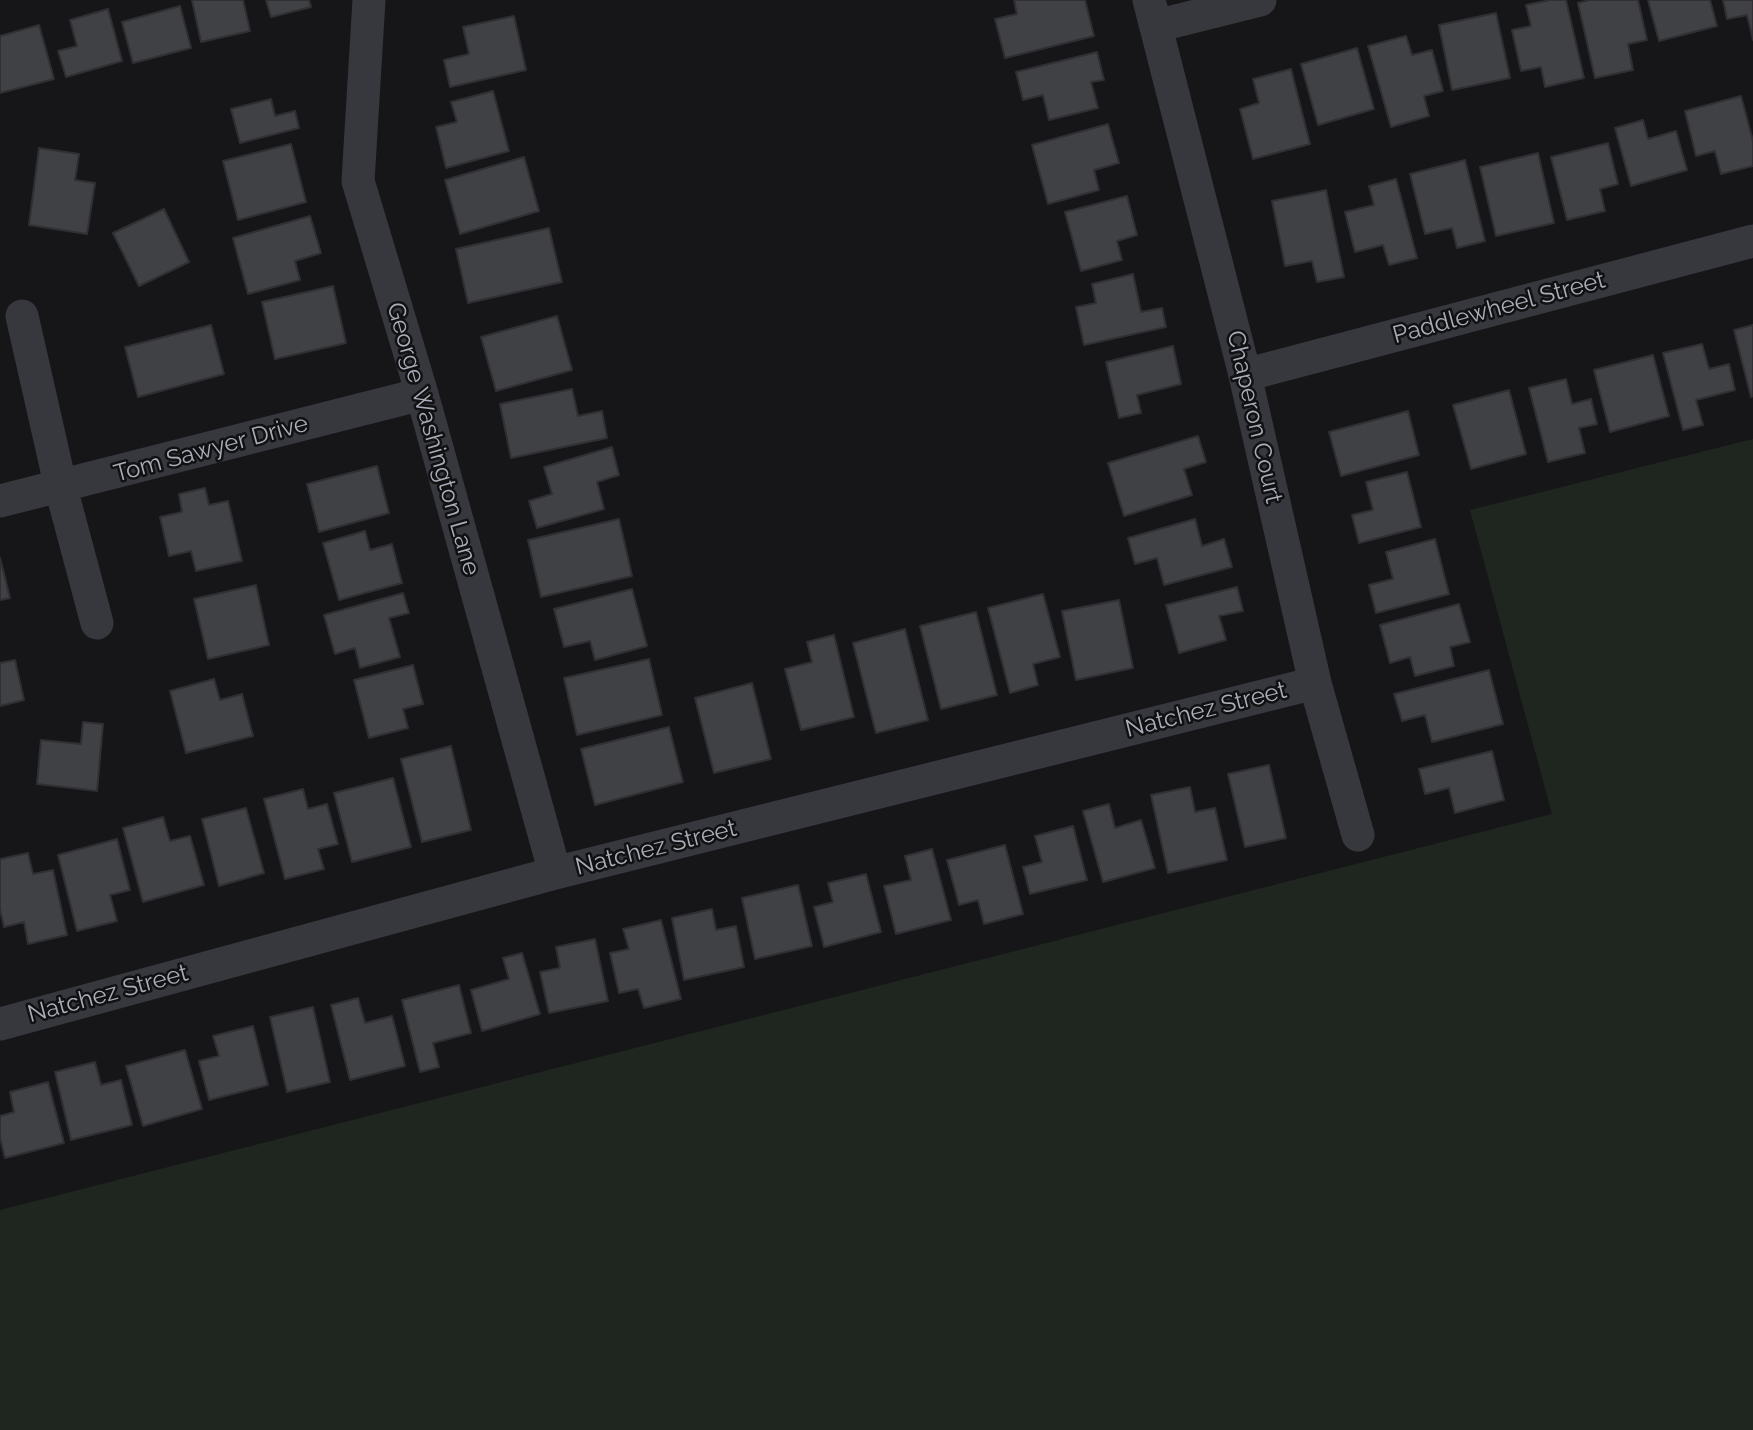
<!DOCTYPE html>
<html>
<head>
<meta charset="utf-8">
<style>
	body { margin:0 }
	canvas { display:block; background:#161618 }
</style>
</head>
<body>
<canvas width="1753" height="1430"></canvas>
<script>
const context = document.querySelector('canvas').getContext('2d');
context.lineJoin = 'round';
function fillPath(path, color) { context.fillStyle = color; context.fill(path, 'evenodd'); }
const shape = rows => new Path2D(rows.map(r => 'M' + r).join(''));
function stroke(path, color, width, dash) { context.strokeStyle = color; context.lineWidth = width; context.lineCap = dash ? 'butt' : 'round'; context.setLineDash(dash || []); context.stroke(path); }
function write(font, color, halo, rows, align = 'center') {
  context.font = font + ' Raleway,sans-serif'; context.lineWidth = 5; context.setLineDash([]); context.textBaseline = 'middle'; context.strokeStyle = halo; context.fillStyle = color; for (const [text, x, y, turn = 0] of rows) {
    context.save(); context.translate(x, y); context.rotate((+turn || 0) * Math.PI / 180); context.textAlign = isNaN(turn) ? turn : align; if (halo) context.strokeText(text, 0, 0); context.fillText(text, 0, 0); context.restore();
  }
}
fillPath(shape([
	[1753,439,1753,1430,0,1430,0,1210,1552,814,1470,510]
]), '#1e261f');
const building = shape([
	[192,0,243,0,250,31,201,42,192,0],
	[266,0,309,0,311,7,271,17,266,0],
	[1014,0,1085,0,1094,36,1005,58,995,19,1017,14,1014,0],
	[1550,0,1566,0,1584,78,1545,87,1541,67,1521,71,1512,30,1531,26,1526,5,1550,0],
	[1589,0,1638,0,1647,40,1628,44,1633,70,1595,78,1578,3,1589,0],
	[1648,0,1710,0,1717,26,1659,41,1648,0],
	[1723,0,1753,0,1753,40,1747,15,1727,19,1723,0],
	[180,6,191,48,133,63,122,22,180,6],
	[108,9,122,61,66,77,58,51,77,46,70,20,108,9],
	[1496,13,1510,78,1452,90,1439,25,1496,13],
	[514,16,526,70,450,87,444,60,469,54,463,27,514,16],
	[39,25,54,79,0,93,0,36,39,25],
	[1406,36,1412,55,1432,50,1443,91,1424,96,1429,116,1391,127,1368,46,1406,36],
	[1357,48,1374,109,1318,125,1301,64,1357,48],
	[1097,52,1104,80,1091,82,1098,108,1049,120,1043,95,1023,100,1016,72,1097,52],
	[1291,69,1310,144,1253,159,1240,109,1259,103,1253,79,1291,69],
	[493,91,509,151,446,168,436,127,457,122,451,102,493,91],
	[1741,96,1753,141,1753,166,1721,174,1715,151,1696,156,1685,111,1741,96],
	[271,99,275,116,295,111,299,128,240,143,231,109,271,99],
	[1643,120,1648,139,1676,131,1687,170,1631,186,1615,128,1643,120],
	[1108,124,1119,163,1094,170,1099,190,1048,204,1032,145,1108,124],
	[1608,143,1618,184,1600,189,1605,211,1567,220,1551,157,1608,143],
	[291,144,306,202,238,220,223,161,291,144],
	[39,148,79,154,75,180,95,183,87,234,29,225,39,148],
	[1538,153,1554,223,1496,236,1480,167,1538,153],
	[524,157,539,211,460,234,445,180,524,157],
	[1465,160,1485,241,1457,248,1452,228,1425,234,1410,174,1465,160],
	[1396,179,1417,258,1389,265,1383,245,1355,252,1345,212,1374,205,1369,186,1396,179],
	[1326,190,1344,277,1317,282,1312,261,1285,266,1272,201,1326,190],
	[1127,196,1137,235,1117,241,1122,260,1081,271,1065,212,1127,196],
	[164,209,189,262,139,286,113,233,164,209],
	[310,216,321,253,295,261,300,280,248,294,233,238,310,216],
	[549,228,562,282,468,303,456,249,549,228],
	[1133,274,1141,312,1162,308,1166,327,1084,345,1076,307,1096,303,1092,284,1133,274],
	[333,286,346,343,275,359,262,302,333,286],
	[557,316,572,370,496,391,481,337,557,316],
	[211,325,224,374,138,397,125,347,211,325],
	[1753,325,1753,396,1751,397,1734,330,1753,325],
	[1702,344,1709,369,1729,364,1735,390,1696,400,1703,425,1683,430,1663,353,1702,344],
	[1173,346,1181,384,1137,395,1141,413,1119,418,1106,362,1173,346],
	[1653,355,1669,416,1610,432,1594,370,1653,355],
	[1566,379,1572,404,1591,399,1597,424,1579,428,1585,453,1548,462,1529,388,1566,379],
	[572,389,578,416,602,411,607,438,511,458,500,404,572,389],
	[1509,390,1526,454,1471,469,1453,405,1509,390],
	[1408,411,1419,455,1341,476,1329,432,1408,411],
	[1198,436,1206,462,1184,469,1192,495,1124,516,1108,463,1198,436],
	[612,447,619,475,597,482,604,509,537,528,529,501,552,494,544,467,612,447],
	[377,466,389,513,319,532,307,484,377,466],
	[1407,472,1421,527,1359,543,1352,515,1373,510,1366,482,1407,472],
	[205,488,209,505,228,501,242,561,196,571,191,551,169,556,160,517,182,512,179,494,205,488],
	[619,519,632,576,541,597,528,540,619,519],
	[1195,519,1202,546,1224,539,1232,567,1164,585,1157,558,1135,564,1128,538,1195,519],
	[365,531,370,550,392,544,402,583,339,600,323,543,365,531],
	[1435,539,1449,594,1376,613,1369,585,1393,579,1386,552,1435,539],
	[0,558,10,598,0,600,0,558],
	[256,585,269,645,208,659,194,599,256,585],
	[1237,587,1243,611,1219,616,1226,640,1179,653,1166,605,1237,587],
	[632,589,647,646,595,660,590,641,564,647,554,609,632,589],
	[403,593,409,613,389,618,400,657,360,668,355,648,335,654,324,615,403,593],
	[1043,594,1060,657,1033,664,1038,685,1010,693,988,608,1043,594],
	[1119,600,1133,668,1076,680,1062,611,1119,600],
	[1459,604,1470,642,1450,647,1454,666,1415,676,1410,657,1390,663,1380,625,1459,604],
	[976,612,997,695,941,709,920,626,976,612],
	[905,629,928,720,876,733,853,643,905,629],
	[834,635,854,717,801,730,785,669,812,662,807,642,834,635],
	[649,659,662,715,577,735,564,678,649,659],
	[15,660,24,700,0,706,0,663,15,660],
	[413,665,423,704,403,709,408,728,369,738,354,680,413,665],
	[1489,670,1503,724,1432,742,1425,715,1402,721,1394,694,1489,670],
	[214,679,220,700,242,694,253,736,186,753,170,691,214,679],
	[752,683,771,759,714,773,695,698,752,683],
	[83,722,103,724,97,791,37,784,41,740,81,744,83,722],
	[669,727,683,782,595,805,581,749,669,727],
	[451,746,471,830,422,842,401,759,451,746],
	[1492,751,1504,800,1455,813,1449,788,1425,794,1419,769,1492,751],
	[1269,765,1286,838,1245,847,1228,774,1269,765],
	[393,778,411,847,352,862,334,793,393,778],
	[1190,787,1195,812,1215,808,1227,860,1168,873,1151,795,1190,787],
	[303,789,308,809,327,804,338,844,318,849,324,869,285,879,264,799,303,789],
	[1109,804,1115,828,1141,820,1155,868,1103,882,1083,811,1109,804],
	[246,808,264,873,219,886,202,819,246,808],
	[163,817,170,841,190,836,204,885,143,902,123,828,163,817],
	[1073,826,1087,880,1030,894,1023,867,1042,862,1035,836,1073,826],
	[117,839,130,890,110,895,117,921,77,931,58,855,117,839],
	[1005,845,1023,914,984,924,978,900,959,905,947,860,1005,845],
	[932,849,951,920,896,934,884,886,911,880,905,856,932,849],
	[28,853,33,874,53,870,67,935,28,944,24,922,4,927,0,909,0,859,28,853],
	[866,874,881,932,824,947,814,907,833,902,828,883,866,874],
	[798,885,812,946,755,959,742,898,798,885],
	[712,909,716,930,736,926,744,967,684,980,672,918,712,909],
	[661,920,681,999,644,1008,638,989,619,993,610,953,629,949,623,929,661,920],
	[595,939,608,1001,549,1013,540,972,560,968,556,947,595,939],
	[522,953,540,1014,482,1031,471,990,509,979,503,958,522,953],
	[459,985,471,1033,433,1043,439,1067,420,1072,402,1000,459,985],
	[358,998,365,1023,392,1016,405,1066,350,1080,331,1005,358,998],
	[313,1007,330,1082,287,1092,270,1017,313,1007],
	[253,1026,268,1085,209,1100,199,1061,219,1056,213,1036,253,1026],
	[185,1050,202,1109,143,1126,126,1066,185,1050],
	[95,1062,101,1085,121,1080,132,1125,71,1140,55,1072,95,1062],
	[48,1082,64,1143,5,1158,0,1138,0,1116,14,1112,10,1092,48,1082]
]);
fillPath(building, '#404145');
stroke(building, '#303034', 2);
stroke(shape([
	[369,0,358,181,422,394,555,873],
	[1149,0,1245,375,1315,683,1358,835],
	[1156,26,1260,0],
	[22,316,61,488,97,623],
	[1245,375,1753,241],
	[0,501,422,394],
	[0,1024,555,873,1315,683]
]), '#37383d', 33);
write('24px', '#a8adb8', '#111113', [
	["Paddlewheel Street",1499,308,-15],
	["Chaperon Court",1254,417,77],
	["George Washington Lane",433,439,74],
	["Tom Sawyer Drive",211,449,-15],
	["Natchez Street",1206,710,-14],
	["Natchez Street",656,848,-14],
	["Natchez Street",108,994,-15]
]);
</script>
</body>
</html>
